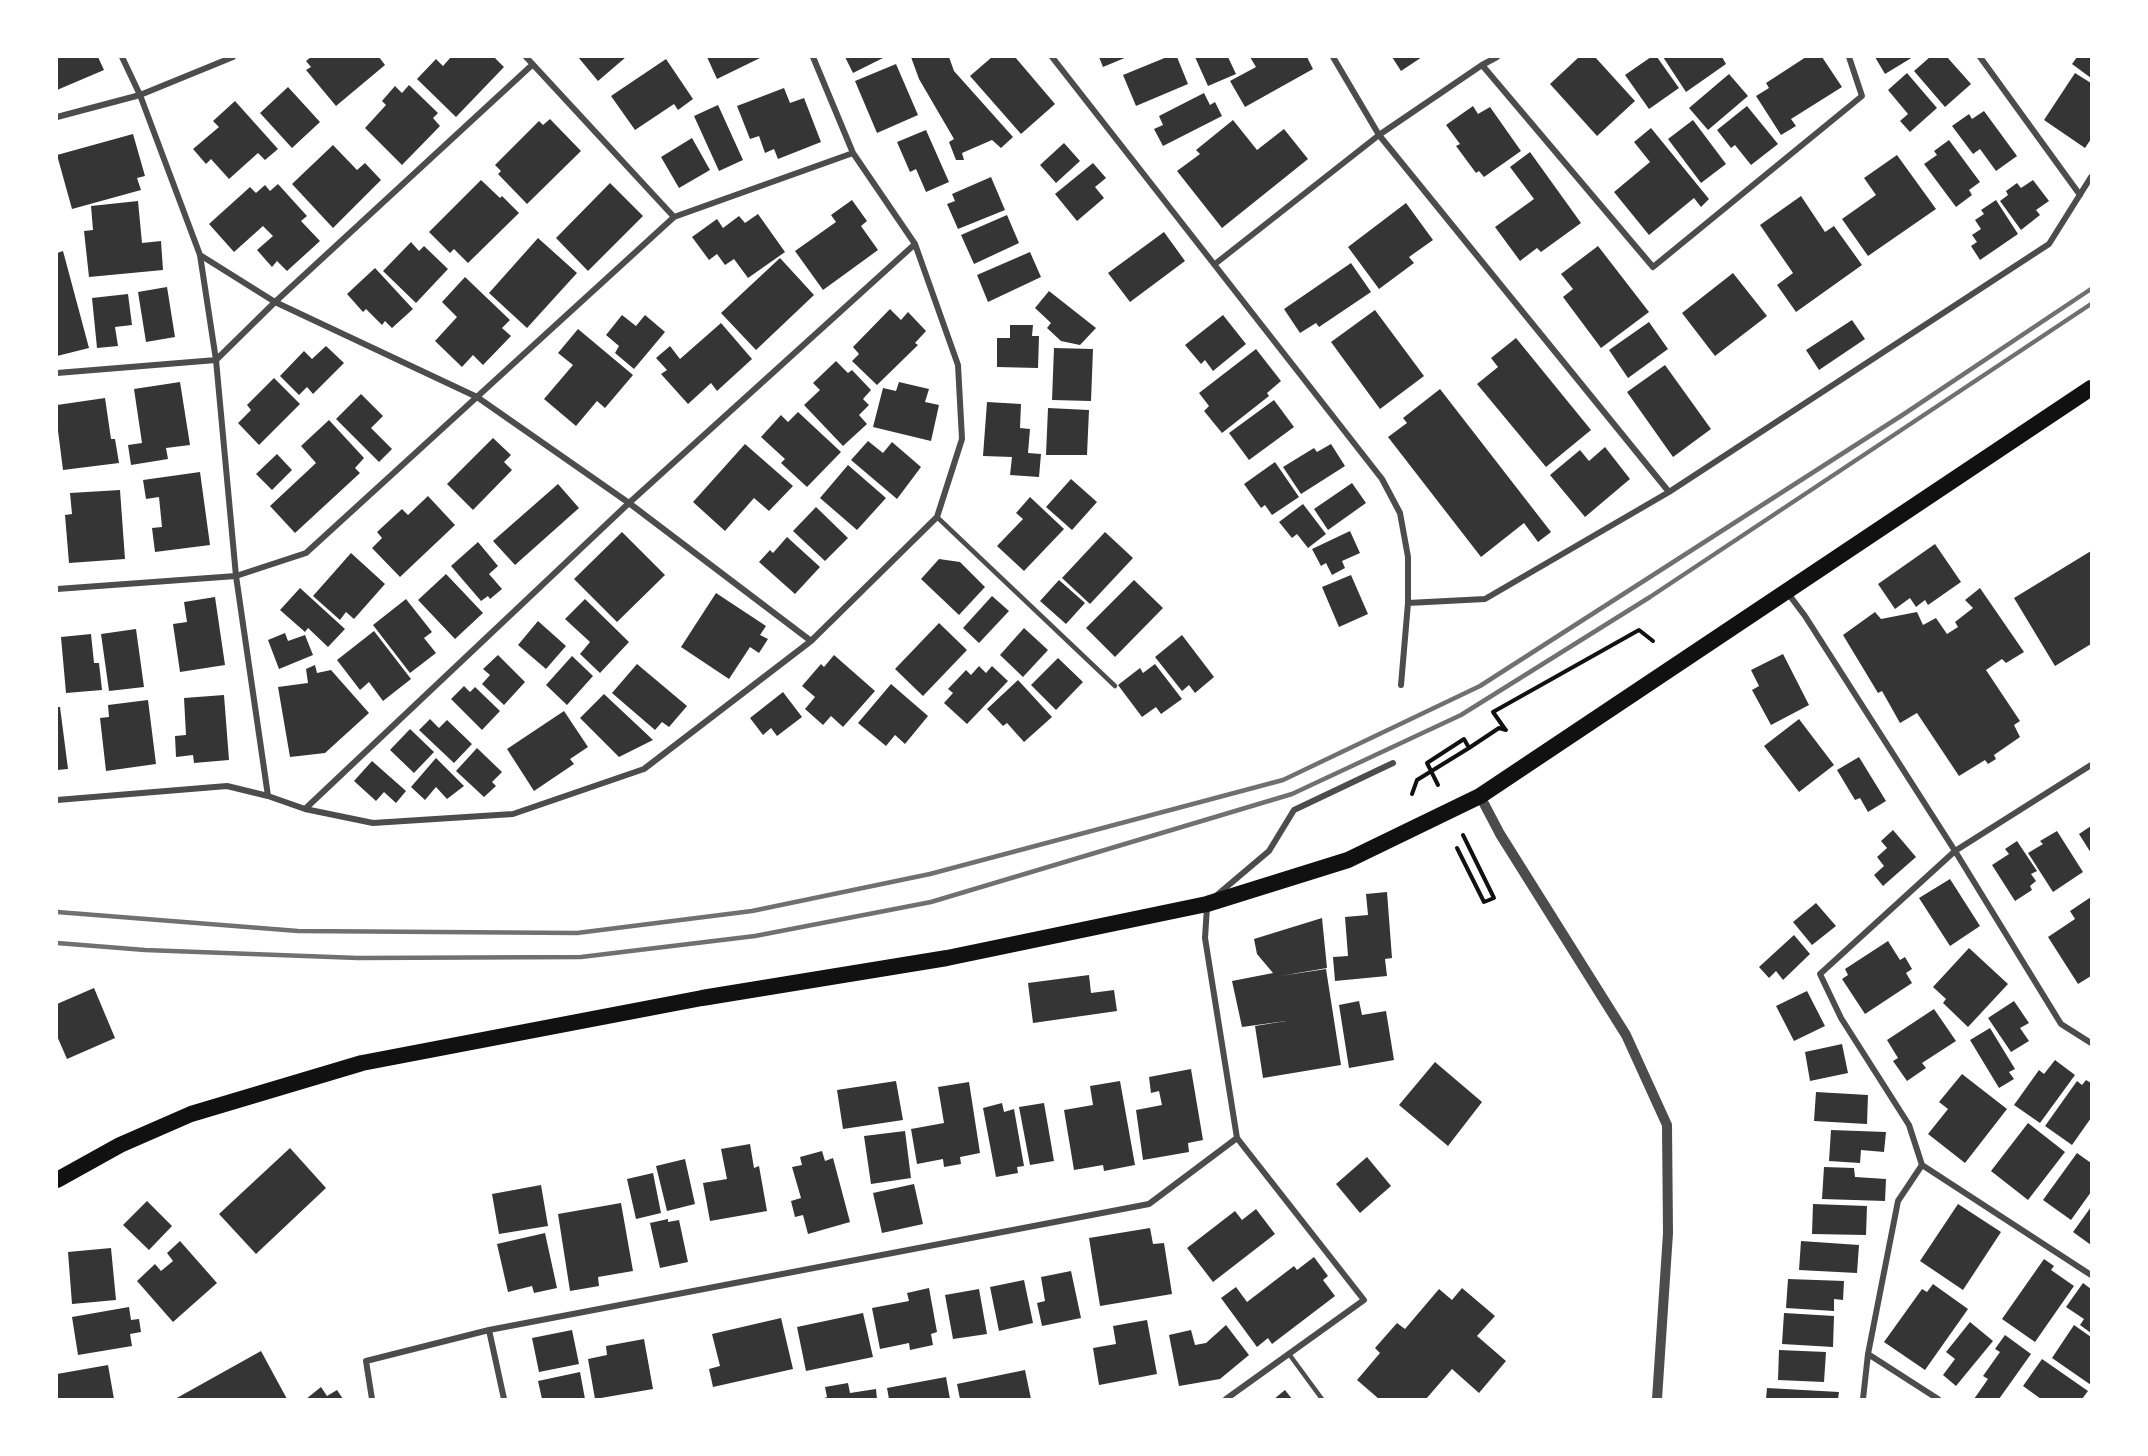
<!DOCTYPE html>
<html>
<head>
<meta charset="utf-8">
<style>
	body { margin:0 }
	#map { position:relative; width:2148px; height:1456px; overflow:hidden; background:#fff; font-family:"IBM Plex Serif",serif }
	canvas { display:block }
	.frame { position:absolute; inset:0; border:58px solid #fff; pointer-events:none }
</style>
</head>
<body>
<div id="map">
<canvas width="2148" height="1456"></canvas>
<div class="frame"></div>
</div>
<script>
const context = document.querySelector('canvas').getContext('2d');
context.lineJoin = 'round';
function fillPath(path, color) { context.fillStyle = color; context.fill(path, 'evenodd'); }
const shape = rows => new Path2D(rows.map(r => 'M' + r).join(''));
function stroke(path, color, width, dash) { context.strokeStyle = color; context.lineWidth = width; context.lineCap = dash ? 'butt' : 'round'; context.setLineDash(dash || []); context.stroke(path); }
fillPath(shape([
	[57,57,98,57,104,70,57,90],
	[311,57,379,57,385,65,336,106,306,70,311,67,306,61],
	[451,57,494,57,504,67,456,117,417,79,436,59,443,66],
	[578,57,626,57,598,81],
	[707,57,762,57,717,79],
	[845,57,885,57,853,73],
	[911,57,949,57,954,71,1013,137,1001,148,992,140,962,153,964,160,956,160,949,142,954,139,919,79],
	[992,57,1015,57,1055,104,1021,134,970,76],
	[1099,57,1127,57,1103,67],
	[1167,57,1177,57,1188,84,1136,106,1123,75],
	[1195,57,1228,57,1236,74,1208,86],
	[1250,57,1307,57,1313,69,1245,107,1230,81,1256,67],
	[1392,57,1422,57,1401,71],
	[1579,57,1595,57,1635,101,1597,136,1550,84],
	[1651,57,1657,57,1679,88,1649,109,1625,75],
	[1663,57,1722,57,1726,64,1686,92],
	[1806,57,1822,57,1842,87,1791,119,1796,126,1781,135,1756,96,1769,88,1766,83],
	[1875,57,1913,57,1885,74],
	[1930,57,1947,57,1971,84,1945,107,1914,71],
	[2077,57,2091,57,2091,78,2072,64],
	[666,59,693,99,678,110,674,104,635,130,611,96],
	[896,64,918,115,877,133,855,81],
	[1907,73,1937,108,1910,132,1900,121,1908,114,1888,90],
	[2075,73,2091,83,2091,139,2085,148,2044,120],
	[1729,74,1748,96,1708,130,1689,108],
	[409,85,438,113,433,118,440,126,402,165,365,128,386,105,382,101,395,86,402,93],
	[288,87,320,122,292,148,260,113],
	[784,88,790,103,804,98,821,142,778,159,774,149,765,153,759,136,750,139,737,106],
	[1204,93,1210,105,1215,102,1222,116,1163,146,1154,129,1163,125,1159,116],
	[235,101,278,149,265,160,258,153,229,179,211,159,206,164,193,149,219,127,213,121],
	[718,105,743,160,719,171,694,116],
	[1473,106,1478,114,1490,107,1521,151,1484,177,1479,171,1476,173,1456,146,1460,144,1446,125],
	[1747,106,1778,144,1751,165,1735,145,1731,148,1717,130],
	[1984,111,2017,156,1996,171,1980,149,1973,154,1952,126,1969,114,1972,119],
	[550,119,581,151,527,204,498,174,501,171,495,165,539,121,543,125],
	[1233,120,1257,150,1284,129,1308,159,1222,228,1177,171,1200,154,1196,150],
	[1693,120,1726,164,1701,183,1668,139],
	[1651,128,1709,199,1701,207,1694,198,1649,235,1614,192,1650,162,1634,142],
	[926,130,949,182,926,192,916,169,910,172,897,142],
	[133,134,145,176,137,178,141,190,72,209,57,155],
	[692,138,710,170,679,188,661,157],
	[1949,140,1980,182,1969,190,1972,195,1956,207,1924,164,1937,155,1934,151],
	[1064,143,1080,161,1056,183,1040,165],
	[333,145,357,170,365,163,381,180,333,228,292,184],
	[1530,152,1581,223,1541,252,1537,248,1520,261,1495,227,1534,199,1510,167],
	[1897,155,1936,209,1868,256,1842,219,1876,195,1864,178],
	[1093,163,1106,178,1095,187,1104,198,1077,221,1055,194],
	[991,177,1005,210,958,229,947,204,955,201,952,194],
	[481,180,500,198,502,196,519,213,468,263,454,249,450,253,429,232],
	[2033,180,2049,201,2036,210,2040,215,2021,230,2000,201,2008,195,2006,191,2017,183,2021,188],
	[610,183,643,216,588,271,556,238],
	[278,184,307,216,301,221,320,241,287,271,277,261,272,267,257,250,273,236,263,226,234,252,209,224,250,187,256,193,265,185,270,191],
	[1801,196,1825,232,1834,226,1862,265,1796,312,1777,285,1793,273,1760,225],
	[852,200,867,221,861,226,878,250,823,290,795,251,836,222,831,215],
	[1996,200,2018,234,1980,260,1971,246,1977,242,1972,235,1981,229,1975,220,1984,214,1981,210],
	[138,201,142,243,161,241,163,270,89,277,84,231,93,230,91,206],
	[1406,203,1433,240,1409,257,1414,263,1379,289,1348,247],
	[758,214,785,252,748,278,734,259,725,265,717,254,709,260,692,237,717,219,723,228,739,216,745,223],
	[1007,215,1019,243,974,264,961,235],
	[1164,232,1185,261,1130,302,1108,273],
	[538,238,577,273,527,328,489,293],
	[411,242,419,251,424,246,448,269,416,303,383,271],
	[1598,246,1649,312,1601,348,1563,297,1573,289,1561,274],
	[63,251,89,348,57,356,57,253],
	[1030,252,1041,277,988,302,977,275],
	[780,258,814,295,756,350,721,313],
	[1351,263,1371,292,1319,327,1316,323,1300,333,1284,309],
	[375,268,413,309,392,328,385,321,382,325,366,309,363,312,347,294],
	[1733,273,1767,316,1715,356,1682,313],
	[465,277,510,320,502,328,511,336,483,365,473,355,462,367,435,341,457,317,442,302],
	[167,287,175,337,146,342,138,292],
	[1049,291,1096,328,1080,345,1061,341,1047,328,1051,323,1035,308],
	[128,294,132,325,115,327,118,346,97,348,92,298],
	[890,309,901,320,908,312,926,331,915,343,918,345,877,385,852,361,859,354,853,347],
	[1375,310,1424,376,1380,409,1331,342],
	[622,315,636,326,645,315,665,332,634,369,615,353,619,346,606,335],
	[1223,315,1246,344,1213,371,1205,360,1201,364,1185,345],
	[1852,320,1865,339,1819,370,1806,350],
	[1649,322,1668,349,1628,378,1609,350],
	[721,323,752,359,717,391,711,383,688,404,661,374,667,370,656,358,670,346,680,359],
	[1010,325,1033,325,1032,336,1039,336,1038,368,997,367,997,338,1010,338],
	[578,329,633,375,605,408,597,401,576,426,544,399,573,365,558,353],
	[1516,338,1591,430,1546,467,1477,384,1498,367,1491,358],
	[326,346,344,363,313,394,307,387,299,395,280,376,304,351,312,359],
	[1054,348,1093,349,1091,401,1052,400],
	[1256,349,1281,381,1267,393,1269,396,1222,433,1204,411,1209,406,1199,393],
	[836,361,848,373,852,370,871,390,863,399,869,405,859,415,867,424,843,446,804,405,820,390,813,383],
	[1665,365,1711,429,1673,457,1627,392],
	[274,378,300,404,259,445,238,423,251,410,247,405],
	[180,382,190,445,166,448,168,459,131,465,128,445,142,443,134,389],
	[899,382,929,389,925,402,939,405,931,441,873,427,883,388,896,391],
	[1440,389,1551,532,1538,542,1524,523,1481,557,1388,437,1407,423,1403,418],
	[361,394,383,416,371,428,392,449,379,462,336,419],
	[105,398,111,439,115,439,119,463,63,470,57,423,57,405],
	[1274,400,1294,427,1249,460,1229,433],
	[987,402,1021,404,1020,428,1030,429,1028,453,1041,454,1039,477,1010,475,1012,457,983,456],
	[1048,408,1089,410,1087,455,1046,455],
	[798,412,841,452,807,487,781,463,785,459,761,437,781,415,788,422],
	[329,420,364,458,355,468,360,473,295,533,270,506,316,463,301,446],
	[493,438,511,455,504,462,512,470,473,510,447,484],
	[868,441,883,453,892,442,921,467,897,499,851,460],
	[745,444,793,486,769,511,754,498,725,531,693,502],
	[1331,444,1345,466,1301,494,1283,467,1314,448,1317,452],
	[1605,447,1630,479,1585,517,1550,475,1580,450,1589,461],
	[277,454,292,470,272,490,256,474],
	[1275,462,1299,497,1272,515,1265,505,1261,508,1244,484],
	[848,465,886,498,857,530,820,498],
	[200,472,210,545,155,552,152,528,162,527,159,497,146,499,143,480],
	[1071,479,1097,502,1072,530,1046,507],
	[1352,483,1366,503,1328,530,1314,509],
	[558,484,579,508,515,565,493,541],
	[120,490,125,559,69,563,65,515,72,514,70,493],
	[428,496,455,525,400,577,372,548,382,538,377,532,402,509,408,515],
	[1030,497,1064,529,1024,571,997,546,1023,519,1016,513],
	[1303,504,1326,534,1308,548,1297,534,1292,538,1279,522],
	[816,507,848,538,825,561,793,531],
	[1350,531,1360,553,1342,561,1345,568,1332,575,1326,563,1321,566,1312,549],
	[622,532,665,575,617,622,574,579],
	[1105,532,1133,558,1090,604,1062,578],
	[787,537,820,567,795,594,759,562,770,550,773,553],
	[478,542,498,566,489,574,502,589,490,599,488,596,481,601,451,566],
	[1935,544,1961,582,1928,605,1925,600,1916,607,1910,598,1895,609,1878,584],
	[2091,551,2091,644,2055,666,2014,598],
	[351,553,385,584,354,619,346,612,340,620,313,596],
	[939,559,960,562,985,587,959,615,921,579],
	[446,574,483,613,455,639,418,600],
	[1351,575,1368,614,1339,627,1322,587],
	[1059,580,1085,603,1066,624,1040,601],
	[1134,580,1163,608,1115,657,1086,628],
	[300,588,345,629,328,647,308,628,305,632,280,610],
	[1980,588,2024,652,2006,663,2002,659,1986,670,2020,721,2014,725,2020,737,1994,755,1996,759,1988,764,1985,760,1959,776,1917,713,1900,723,1882,691,1878,693,1843,635,1875,612,1881,619,1917,612,1923,625,1936,618,1947,634,1958,627,1955,622,1973,608,1965,600],
	[716,593,766,626,760,635,768,639,759,653,750,647,729,679,681,647],
	[992,596,1009,611,979,643,963,628],
	[215,597,225,665,180,672,173,624,187,622,184,602],
	[406,599,432,632,424,638,436,653,410,673,373,625],
	[585,599,629,642,600,673,580,654,590,642,565,619],
	[538,621,566,646,546,669,518,645],
	[939,623,967,650,923,696,895,669],
	[1024,628,1048,650,1023,677,1000,655],
	[136,629,144,687,109,691,101,634],
	[374,631,411,679,383,701,369,682,360,690,337,660],
	[285,633,288,641,305,635,313,655,279,669,268,640],
	[91,634,94,663,99,663,102,690,66,693,61,637],
	[1182,635,1214,677,1195,693,1189,685,1182,691,1155,657],
	[1783,654,1809,705,1771,725,1752,690,1759,686,1751,670],
	[498,655,525,682,504,705,482,684,490,675,483,669],
	[834,655,875,691,843,727,831,716,823,725,805,709,815,697,802,686,821,664,824,667],
	[572,656,593,676,567,705,546,685],
	[1058,658,1083,682,1056,710,1031,685],
	[637,664,687,706,669,727,662,722,655,730,612,693],
	[1155,664,1182,699,1161,714,1156,707,1142,717,1118,685,1140,668,1143,673],
	[315,665,317,673,331,670,369,713,325,753,290,757,278,687,308,683,306,669],
	[979,666,986,673,992,666,1008,681,967,724,944,703,953,693,948,689,966,670,971,675],
	[1018,680,1052,717,1024,742,1007,723,1003,726,987,709],
	[891,684,928,716,905,744,895,735,886,746,858,723],
	[464,686,470,692,475,687,500,711,482,730,451,699],
	[783,692,802,717,777,736,771,728,763,735,750,718],
	[604,694,653,740,619,757,580,718],
	[224,695,229,760,194,763,193,755,176,757,175,736,186,735,184,698],
	[148,700,156,764,106,771,100,718,109,717,108,705],
	[57,707,60,707,68,769,57,770],
	[564,711,588,747,570,759,574,764,534,791,507,749],
	[430,719,439,728,447,720,472,744,454,763,419,730],
	[1799,719,1834,765,1799,792,1764,746],
	[410,729,434,752,414,773,390,750],
	[477,748,502,772,492,782,496,786,484,797,456,771],
	[1859,757,1886,801,1868,812,1860,798,1855,800,1837,770],
	[436,758,464,786,447,799,436,787,425,800,411,787],
	[372,761,406,791,396,803,384,792,376,801,354,781],
	[2091,826,2091,853,2079,834],
	[1893,830,1916,857,1883,886,1874,875,1884,866,1877,857,1887,848,1881,841],
	[2057,831,2083,872,2053,892,2028,853,2043,844,2040,841],
	[2017,841,2037,871,2031,874,2036,881,2030,886,2032,890,2015,901,1992,865,2009,854,2005,849],
	[1950,879,1980,926,1950,946,1919,898],
	[1387,892,1392,958,1385,959,1387,976,1335,981,1333,957,1348,956,1345,917,1368,915,1366,894],
	[2091,897,2091,976,2078,984,2048,937,2075,919,2070,911],
	[1816,903,1836,926,1812,945,1793,922],
	[1322,918,1327,968,1280,976,1326,969,1341,1065,1263,1078,1255,1026,1286,1021,1242,1027,1232,981,1273,973,1257,954,1254,939],
	[1794,935,1810,954,1783,980,1776,971,1769,978,1759,967],
	[1888,941,1900,960,1905,957,1912,969,1906,973,1912,983,1865,1014,1842,979,1848,975,1845,969],
	[1969,948,2008,984,1968,1027,1943,1003,1946,999,1933,987],
	[1089,975,1091,993,1114,990,1117,1011,1033,1023,1028,983],
	[94,988,115,1038,67,1059,57,1036,57,1004],
	[1807,991,1825,1026,1794,1041,1776,1006],
	[1359,1001,1362,1015,1386,1011,1394,1060,1349,1068,1339,1005],
	[2014,1001,2029,1023,2020,1028,2029,1041,2011,1052,1988,1018],
	[1934,1009,1956,1041,1922,1063,1926,1068,1907,1081,1893,1061,1898,1058,1887,1040],
	[1990,1028,2015,1069,2009,1072,2014,1079,1999,1088,1970,1040],
	[1842,1044,1848,1073,1810,1081,1805,1052],
	[2055,1060,2075,1075,2040,1123,2014,1105,2039,1070,2044,1074],
	[1435,1062,1482,1102,1448,1146,1399,1105],
	[1191,1069,1203,1140,1188,1143,1189,1152,1143,1160,1136,1110,1162,1105,1159,1091,1151,1093,1149,1077],
	[1962,1074,2007,1109,1965,1163,1928,1134,1948,1109,1939,1102],
	[2086,1080,2091,1083,2091,1118,2072,1145,2045,1126,2077,1081,2082,1085],
	[896,1081,903,1120,843,1129,837,1090],
	[1120,1081,1135,1165,1104,1171,1103,1165,1074,1170,1064,1110,1093,1105,1090,1086],
	[969,1082,980,1153,960,1157,961,1164,944,1167,943,1159,917,1164,911,1129,944,1123,938,1087],
	[1816,1092,1868,1095,1867,1124,1814,1121],
	[1002,1103,1004,1112,1014,1109,1024,1166,1017,1167,1018,1173,996,1177,983,1108],
	[1044,1103,1054,1161,1030,1165,1019,1107],
	[2028,1123,2065,1152,2028,1200,1991,1171],
	[1831,1130,1886,1132,1884,1152,1861,1150,1860,1163,1829,1161],
	[905,1131,911,1178,871,1184,864,1136],
	[750,1144,754,1168,759,1166,767,1211,710,1221,703,1183,727,1179,721,1149],
	[290,1148,326,1188,256,1254,219,1214],
	[822,1151,825,1161,833,1158,850,1222,808,1234,803,1215,795,1217,791,1201,801,1198,792,1167,802,1165,800,1157],
	[2077,1153,2091,1163,2091,1192,2071,1220,2043,1200],
	[1367,1157,1391,1186,1360,1213,1336,1184],
	[685,1159,695,1204,667,1211,656,1166],
	[1824,1167,1854,1168,1855,1177,1886,1179,1885,1201,1822,1199],
	[653,1173,661,1213,636,1219,627,1179],
	[914,1184,923,1224,882,1233,873,1193],
	[541,1185,548,1226,499,1234,492,1194],
	[147,1201,172,1226,149,1250,123,1225],
	[621,1203,633,1271,598,1277,599,1286,570,1291,558,1214],
	[1813,1204,1867,1206,1866,1235,1812,1234],
	[1958,1204,2001,1232,1963,1290,1920,1261],
	[2091,1207,2091,1245,2073,1232],
	[1256,1209,1275,1234,1213,1282,1187,1248,1235,1211,1242,1220],
	[668,1219,668,1222,679,1220,688,1262,660,1268,650,1223],
	[1150,1228,1153,1244,1164,1243,1172,1294,1100,1306,1089,1238],
	[545,1233,557,1288,534,1293,532,1286,508,1292,497,1244],
	[180,1241,217,1283,173,1322,137,1281,155,1264,161,1271,173,1261,167,1253],
	[1801,1241,1859,1245,1857,1273,1799,1270],
	[111,1248,116,1300,72,1304,68,1252],
	[1314,1257,1328,1276,1323,1280,1335,1296,1272,1344,1268,1338,1257,1347,1221,1298,1236,1287,1247,1302,1294,1266,1297,1270],
	[2044,1259,2054,1266,2051,1270,2074,1286,2035,1342,2002,1319],
	[1071,1271,1081,1318,1042,1326,1037,1303,1045,1301,1041,1277],
	[1788,1279,1844,1281,1843,1300,1834,1299,1834,1311,1786,1308],
	[1024,1280,1033,1323,999,1331,990,1287],
	[2083,1283,2091,1289,2091,1333,2080,1325,2084,1319,2066,1307],
	[1933,1284,1968,1309,1925,1370,1884,1342,1922,1289,1927,1292],
	[929,1288,937,1332,931,1334,933,1345,910,1350,909,1343,880,1349,872,1308,909,1301,907,1293],
	[1462,1288,1495,1316,1477,1336,1506,1361,1479,1393,1452,1369,1426,1399,1379,1399,1357,1380,1380,1353,1375,1348,1397,1323,1405,1329,1439,1289,1452,1300],
	[979,1289,987,1334,953,1339,945,1295],
	[129,1307,131,1320,139,1319,141,1332,130,1334,132,1346,78,1355,72,1317],
	[863,1313,873,1357,806,1371,797,1327],
	[1784,1313,1834,1316,1833,1347,1782,1344],
	[781,1318,793,1369,713,1387,709,1369,720,1366,712,1334],
	[1147,1320,1157,1374,1099,1385,1093,1348,1116,1344,1113,1326],
	[1970,1322,1993,1341,1956,1386,1943,1375,1955,1359,1946,1352],
	[1226,1325,1249,1355,1220,1379,1179,1386,1169,1335,1191,1330,1195,1345,1206,1343],
	[2074,1325,2091,1337,2091,1385,2052,1358],
	[572,1330,579,1364,539,1372,532,1338],
	[2005,1335,2031,1354,1999,1399,1974,1399,1988,1379,1983,1376,2000,1352,1995,1349],
	[644,1339,653,1389,595,1399,588,1359,607,1355,606,1346],
	[1779,1350,1826,1352,1824,1382,1778,1380],
	[261,1351,287,1399,175,1399],
	[2042,1359,2088,1391,2082,1399,2041,1399,2023,1386],
	[108,1365,114,1399,57,1399,57,1374],
	[1025,1370,1031,1399,960,1399,957,1384],
	[580,1372,585,1399,542,1399,538,1381],
	[946,1377,950,1399,889,1399,887,1388],
	[848,1383,850,1393,876,1389,877,1399,822,1399,827,1397,825,1387],
	[321,1387,327,1396,337,1390,343,1399,306,1399],
	[1767,1388,1839,1392,1838,1399,1766,1399],
	[1285,1390,1292,1399,1274,1399]
]), '#353535');
stroke(shape([
	[1505,729,1493,712,1639,630,1653,641],
	[1438,785,1427,763,1464,739,1469,748,1499,728,1506,730],
	[1412,794,1417,780,1469,748],
	[1457,848,1484,902,1494,898,1463,835]
]), '#111', 4);
stroke(shape([
	[937,517,1115,686],
	[1289,1354,1322,1399]
]), '#4c4c4c', 4.5);
stroke(shape([
	[122,57,140,95,200,255,216,360,236,576,268,796],
	[526,57,674,217,853,153],
	[1052,57,1382,479,1400,513,1408,557,1408,603,1401,685],
	[1333,57,1379,135,1669,492],
	[1980,57,2080,195],
	[1482,65,1653,267,1862,96,1849,57],
	[57,117,140,95,233,57],
	[200,255,275,302,477,397,629,503,811,641,937,517,962,439,958,365,915,244,853,153,813,57],
	[1215,264,1379,135,1482,65,1497,57],
	[57,373,216,360,275,302,532,65],
	[57,589,236,576,306,553,674,217],
	[1787,592,1805,616,1955,851,2061,1024,2091,1043],
	[1408,603,1485,599,1669,492,2049,244,2091,177],
	[2091,765,1955,851,1820,974,1841,1018,1909,1125,1922,1165,2091,1275],
	[57,800,227,786,268,796,305,809,373,823,513,814,644,769,811,641],
	[305,809,629,503,915,244],
	[1217,895,1269,851,1294,810,1393,763],
	[1207,907,1205,938,1237,1138,1364,1300,1226,1399],
	[1922,1165,1898,1201,1868,1354,1938,1399],
	[489,1330,504,1399],
	[372,1399,366,1361,489,1330,1149,1204,1237,1138],
	[1863,1399,1868,1354]
]), '#4c4c4c', 6);
stroke(shape([
	[1480,796,1500,834,1626,1035,1667,1125,1668,1233,1657,1399]
]), '#4c4c4c', 10);
stroke(shape([
	[57,1180,120,1145,191,1114,362,1063,702,998,947,958,1207,904,1348,860,1480,796,2091,388]
]), '#111', 16);
stroke(shape([
	[57,912,298,931,577,933,752,911,930,874,1283,780,1480,686,1904,414,2091,289],
	[57,943,145,950,358,958,581,957,755,936,931,902,1292,794,1461,715,1650,597,2091,304]
]), '#707070', 4.5);
</script>
</body>
</html>
